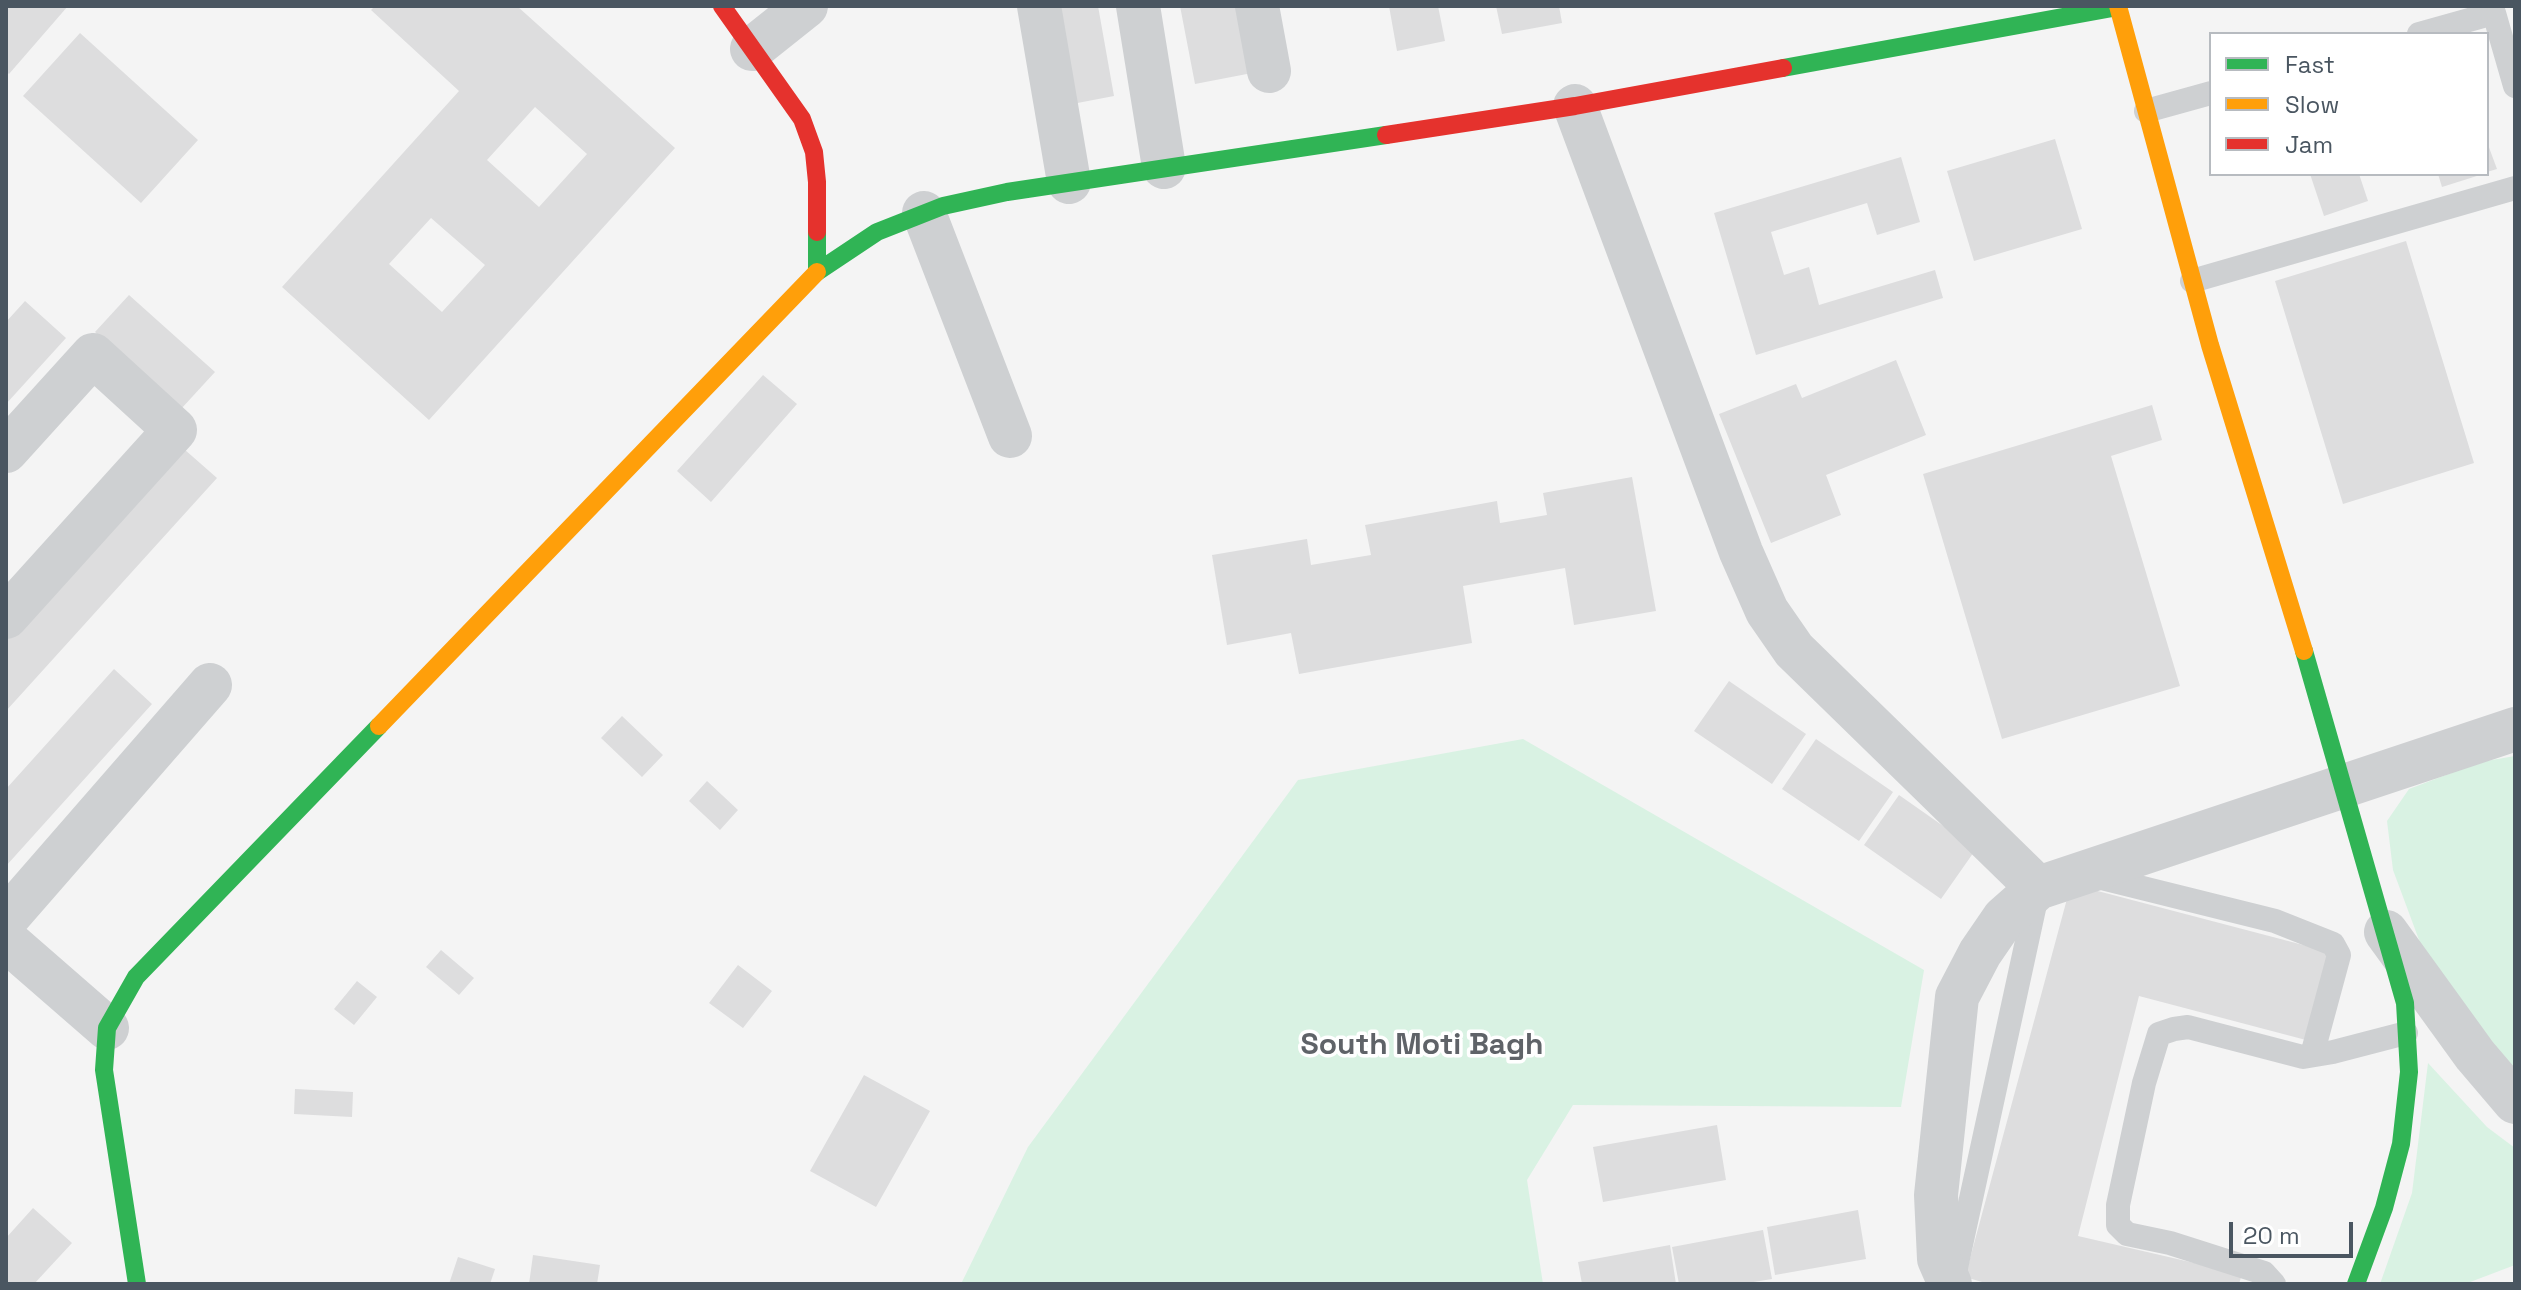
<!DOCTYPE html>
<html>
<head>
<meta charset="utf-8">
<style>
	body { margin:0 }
	#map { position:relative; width:2521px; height:1290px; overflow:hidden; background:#f4f4f4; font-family:"Space Grotesk",sans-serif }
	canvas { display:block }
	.frame { position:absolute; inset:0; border:8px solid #4a5661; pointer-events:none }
	.legend { position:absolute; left:2209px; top:32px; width:280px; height:144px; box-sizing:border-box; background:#fff; border:2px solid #b7bbc0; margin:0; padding:10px 14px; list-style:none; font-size:24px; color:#4a5661 }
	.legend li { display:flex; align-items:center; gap:16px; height:40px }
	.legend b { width:40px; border:2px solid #b7bbc0 }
	.scale { position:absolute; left:2229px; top:1222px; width:124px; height:36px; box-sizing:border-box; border:4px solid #4a5661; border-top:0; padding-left:10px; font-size:24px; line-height:28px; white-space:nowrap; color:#4a5661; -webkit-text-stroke:6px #fff; paint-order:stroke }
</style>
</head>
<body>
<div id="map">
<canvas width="2521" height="1290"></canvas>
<div class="frame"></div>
<ul class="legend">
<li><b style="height:10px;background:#30b455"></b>Fast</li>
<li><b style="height:10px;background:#ff9f0a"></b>Slow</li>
<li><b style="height:10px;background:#e5322d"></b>Jam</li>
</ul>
<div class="scale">20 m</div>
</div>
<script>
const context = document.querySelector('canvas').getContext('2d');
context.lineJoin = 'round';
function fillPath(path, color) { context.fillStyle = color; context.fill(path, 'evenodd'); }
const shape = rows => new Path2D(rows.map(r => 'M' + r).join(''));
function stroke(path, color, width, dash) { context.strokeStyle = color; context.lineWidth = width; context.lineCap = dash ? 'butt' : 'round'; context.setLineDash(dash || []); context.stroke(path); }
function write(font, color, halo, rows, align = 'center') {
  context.font = font + ' "Space Grotesk",sans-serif'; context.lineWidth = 7; context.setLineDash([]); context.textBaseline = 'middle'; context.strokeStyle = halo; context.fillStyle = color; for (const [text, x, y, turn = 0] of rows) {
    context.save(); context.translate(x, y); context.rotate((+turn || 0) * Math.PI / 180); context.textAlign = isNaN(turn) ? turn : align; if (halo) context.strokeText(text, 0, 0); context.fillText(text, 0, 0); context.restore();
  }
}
fillPath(shape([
	[1523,739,1924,970,1901,1107,1573,1105,1527,1180,1543,1284,961,1284,1028,1147,1298,780],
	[2515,756,2515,1071,2425,956,2393,870,2387,821,2409,789,2480,762],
	[2428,1063,2487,1127,2515,1148,2515,1265,2465,1284,2380,1284,2412,1193]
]), '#d9f2e3');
fillPath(shape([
	[6,6,68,6,9,74,6,71],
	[375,6,517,6,675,148,429,420,282,287,459,91,371,10],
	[535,107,587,154,539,207,487,160],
	[431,218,485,265,442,312,389,264],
	[1049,6,1098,6,1114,96,1067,105],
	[1180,6,1239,6,1252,73,1195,84],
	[1389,6,1438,6,1445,41,1397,51],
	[1496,6,1559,6,1562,23,1502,34],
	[80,33,198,140,141,203,23,96],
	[2055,139,2082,229,1974,261,1947,171],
	[2487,142,2497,169,2487,172],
	[1901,157,1920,222,1877,235,1867,203,1771,232,1784,275,1809,267,1819,305,1935,270,1943,298,1756,355,1714,213],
	[2310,174,2359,174,2368,201,2324,216],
	[2438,174,2480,174,2480,175,2442,187],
	[2406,241,2474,463,2343,504,2275,281],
	[129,295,215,372,181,409,95,332],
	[25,301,66,338,6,404,6,322],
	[1896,360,1926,435,1826,475,1841,515,1771,543,1719,414,1796,384,1802,398],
	[763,375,797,404,711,502,677,471],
	[2152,405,2162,440,2111,456,2180,686,2002,739,1923,474],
	[176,442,217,478,6,711,6,630],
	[1632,477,1656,611,1574,625,1565,568,1463,586,1472,643,1299,674,1291,633,1227,645,1212,555,1307,539,1311,565,1371,555,1365,525,1497,501,1500,523,1547,515,1543,493],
	[114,669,152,704,6,866,6,789],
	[1729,681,1806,734,1772,784,1694,731],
	[622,716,663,755,642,777,601,738],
	[1816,739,1893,792,1859,841,1782,789],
	[707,781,738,810,720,830,689,801],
	[1899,795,1976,849,1941,899,1864,845],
	[2071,884,2330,952,2306,1040,2139,996,2078,1236,2242,1274,2239,1284,1989,1284,1965,1277],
	[441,950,474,978,459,995,426,967],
	[738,965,772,991,743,1028,709,1003],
	[357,981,377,997,354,1025,334,1009],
	[864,1075,930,1111,876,1207,810,1171],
	[295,1089,353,1092,352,1117,294,1114],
	[1717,1125,1726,1180,1603,1202,1593,1147],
	[33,1208,72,1243,34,1284,6,1284,6,1238],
	[1858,1210,1866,1259,1775,1275,1767,1227],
	[1763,1230,1772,1279,1741,1284,1679,1284,1672,1247],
	[1670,1245,1676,1284,1582,1284,1578,1262],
	[533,1255,600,1265,597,1284,529,1284],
	[458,1257,495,1269,490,1284,449,1284]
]), '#ddddde');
stroke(shape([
	[2419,34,2494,13,2515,86],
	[2146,111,2211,93],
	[2192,281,2515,188],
	[2094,876,2275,921,2333,944,2339,955,2312,1055],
	[1954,1277,2037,895],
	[2274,1284,2264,1273,2170,1243,2127,1234,2118,1225,2118,1205,2144,1083,2159,1034,2174,1029,2188,1027,2303,1057,2333,1052,2406,1033]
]), '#ced0d2', 24);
stroke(shape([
	[1039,6,1069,182],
	[1138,6,1164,167],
	[1257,6,1269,71],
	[752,49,806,6],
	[1575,106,1741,552,1767,611,1794,650,2038,888],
	[924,213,1010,436],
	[6,451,93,355,175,430,6,617],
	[6,919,210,685],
	[2386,932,2475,1055,2515,1102],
	[6,940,107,1028],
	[1950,1284,1939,1259,1936,1195,1957,997,1980,953,2004,918,2038,888,2515,729]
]), '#ced0d2', 44);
stroke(shape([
	[1783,68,2118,7],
	[817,232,817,272,877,232,943,206,1007,192,1386,135],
	[2304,651,2405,1003,2409,1072,2401,1144,2384,1208,2356,1284],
	[137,1284,104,1070,107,1028,136,977,379,726]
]), '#30b455', 18);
stroke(shape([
	[2118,6,2210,345,2304,651],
	[379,726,817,272]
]), '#ff9f0a', 18);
stroke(shape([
	[722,6,802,119,814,152,817,182,817,232],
	[1386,135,1575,106,1783,68]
]), '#e5322d', 18);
write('bold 30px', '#5f6368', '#fff', [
	["South Moti Bagh",1422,1046]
]);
</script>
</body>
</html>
